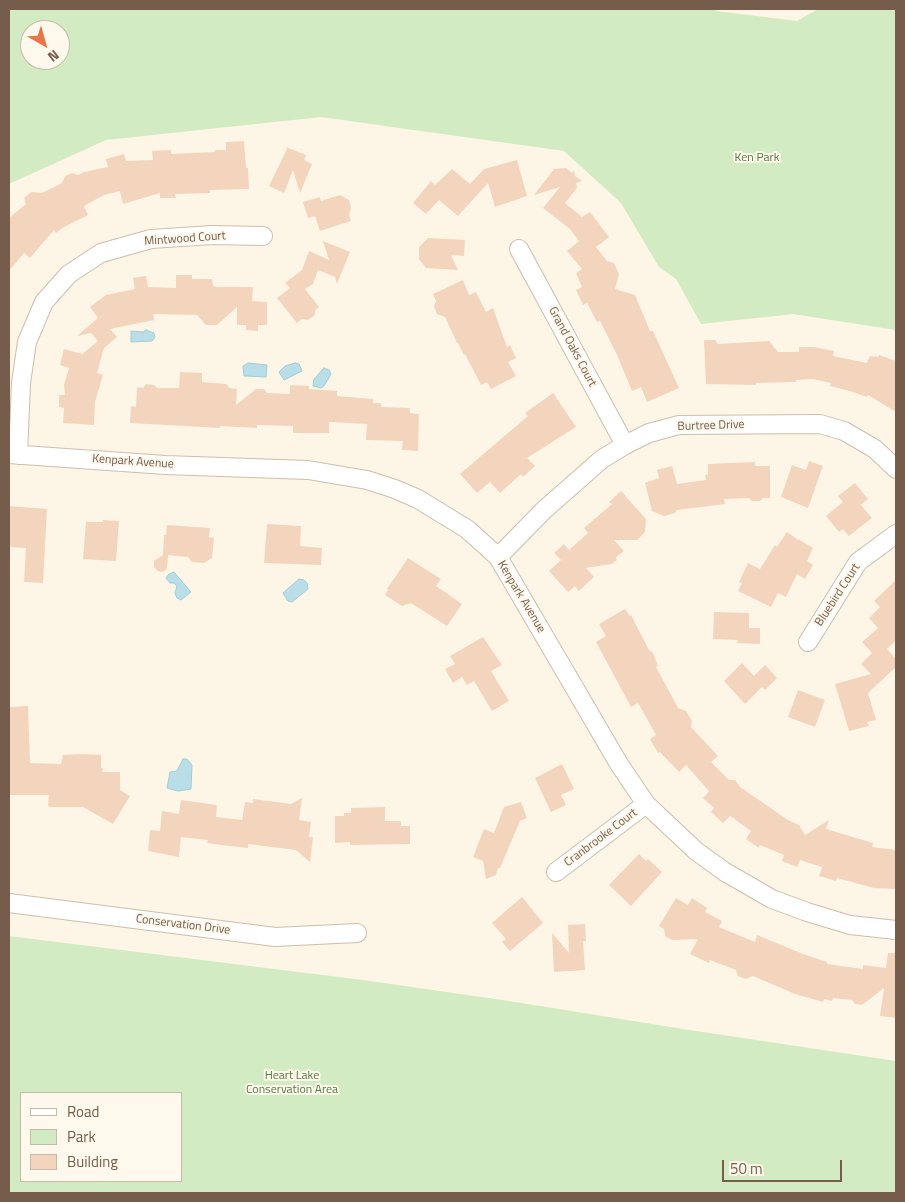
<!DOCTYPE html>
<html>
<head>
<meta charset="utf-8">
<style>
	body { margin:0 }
	#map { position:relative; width:905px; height:1202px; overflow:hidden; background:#fdf5e5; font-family:"Titillium Web",sans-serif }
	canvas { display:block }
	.frame { position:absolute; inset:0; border:10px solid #765c4a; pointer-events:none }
	.legend { position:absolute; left:20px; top:1092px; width:162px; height:90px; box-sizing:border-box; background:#fff8ec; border:1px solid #c8baab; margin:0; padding:6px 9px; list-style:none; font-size:15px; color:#765c4a }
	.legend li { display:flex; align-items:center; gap:10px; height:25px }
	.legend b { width:25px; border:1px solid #c8baab }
	.north { position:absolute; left:20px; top:20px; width:50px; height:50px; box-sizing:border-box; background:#fff8ec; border:1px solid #c8baab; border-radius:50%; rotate:142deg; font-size:14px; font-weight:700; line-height:20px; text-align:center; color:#765c4a }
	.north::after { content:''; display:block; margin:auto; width:18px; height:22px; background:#e87449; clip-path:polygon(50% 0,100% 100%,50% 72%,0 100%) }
	.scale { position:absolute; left:722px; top:1160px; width:120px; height:22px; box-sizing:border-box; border:2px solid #765c4a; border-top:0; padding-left:6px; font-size:15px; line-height:18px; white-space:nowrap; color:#765c4a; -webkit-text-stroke:4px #fff8ec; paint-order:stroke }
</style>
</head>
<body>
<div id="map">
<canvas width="905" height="1202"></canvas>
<div class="frame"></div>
<ul class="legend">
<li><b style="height:6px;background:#fff"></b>Road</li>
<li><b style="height:14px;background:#d2ebc3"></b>Park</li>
<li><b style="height:14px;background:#f3d5bd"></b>Building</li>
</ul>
<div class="north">N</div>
<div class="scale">50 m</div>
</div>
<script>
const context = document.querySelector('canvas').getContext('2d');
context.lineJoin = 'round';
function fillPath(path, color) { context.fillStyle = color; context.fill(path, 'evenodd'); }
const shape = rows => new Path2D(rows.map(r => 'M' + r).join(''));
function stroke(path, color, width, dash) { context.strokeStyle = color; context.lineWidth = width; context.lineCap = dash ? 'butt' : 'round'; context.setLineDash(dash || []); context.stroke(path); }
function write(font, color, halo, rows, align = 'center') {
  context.font = font + ' "Titillium Web",sans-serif'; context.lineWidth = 4; context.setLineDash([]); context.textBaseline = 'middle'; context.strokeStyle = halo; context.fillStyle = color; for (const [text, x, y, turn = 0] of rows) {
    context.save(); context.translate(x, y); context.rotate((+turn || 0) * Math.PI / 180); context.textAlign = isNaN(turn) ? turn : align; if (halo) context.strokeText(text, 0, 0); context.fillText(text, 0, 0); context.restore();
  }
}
fillPath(shape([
	[9,9,714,9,716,11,797,21,818,9,896,9,896,330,793,314,701,324,676,279,659,267,621,203,564,151,321,117,106,140,9,184],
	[30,30,60,30,60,60,30,60],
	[9,936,363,980,509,1001,683,1029,896,1061,896,1193,9,1193],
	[21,1093,181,1093,181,1181,21,1181]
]), '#d2ebc3');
const water = shape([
	[146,330,154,333,155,337,152,341,131,342,131,331,143,332,146,330],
	[248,363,267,365,266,377,244,376,243,366,248,363],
	[295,363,299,364,302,371,284,380,279,372,285,366,295,363],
	[324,368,329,370,331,374,324,386,321,388,313,386,314,379,324,368],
	[174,572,191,592,181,600,177,598,175,593,177,586,174,583,170,583,166,578,169,574,174,572],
	[299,579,304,580,307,583,308,589,292,602,288,601,283,593,299,579],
	[183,759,187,759,192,765,191,789,178,791,167,788,170,772,177,771,183,759]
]);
fillPath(water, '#b9dee7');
stroke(water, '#9fcdd9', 1);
fillPath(shape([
	[244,141,246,168,248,168,249,189,210,190,210,193,175,194,176,198,160,198,160,193,123,204,120,191,104,195,84,206,88,215,64,227,56,233,54,230,30,258,24,253,9,271,9,218,26,204,24,198,31,192,42,193,62,183,65,176,72,173,78,175,84,172,108,167,106,159,124,154,126,161,153,160,152,151,171,150,171,154,215,152,215,150,226,150,226,142],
	[286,147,306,155,304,160,312,164,300,193,293,170,284,193,269,186,287,149],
	[517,160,527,196,495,207,488,183,458,216,439,200,426,214,413,203,431,181,435,185,452,169,470,184,484,169],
	[566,168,572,173,574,170,575,176,582,181,576,183,577,188,565,203,582,217,590,212,609,237,596,247,607,261,614,263,619,274,615,289,635,295,650,331,653,331,679,388,647,402,641,387,632,391,617,355,600,321,597,322,587,303,583,305,576,290,582,287,576,273,582,269,567,251,579,241,570,229,543,208,560,187,534,195,554,169],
	[340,195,349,200,351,208,349,215,351,221,320,231,315,216,308,218,303,202,320,197,321,201],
	[428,238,465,240,464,256,451,255,458,270,426,268,419,259,419,247],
	[323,241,350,252,337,284,335,277,318,270,313,284,305,289,319,307,315,310,315,315,308,320,302,319,297,323,277,298,290,288,285,283,302,270,309,251,329,260],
	[176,275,192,275,192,279,212,279,213,286,218,287,253,287,252,301,267,302,267,325,258,325,258,331,246,330,246,325,237,325,237,307,217,325,206,325,197,315,153,314,154,320,110,329,117,337,104,348,97,373,103,375,95,402,94,425,63,423,64,408,59,407,59,395,65,395,64,385,69,368,60,365,64,349,82,354,98,341,91,333,77,336,98,318,90,307,106,295,135,289,133,278,146,276,148,287,176,288],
	[463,280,469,295,476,292,486,312,493,308,507,347,510,345,516,358,508,362,516,376,491,389,487,382,481,385,465,354,464,355,458,343,457,343,445,317,437,314,434,306,436,301,433,294],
	[704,340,715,340,718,344,769,341,778,352,799,352,799,347,814,347,834,351,833,356,867,363,870,356,875,357,876,356,878,357,879,355,896,361,896,412,868,395,867,397,850,391,830,386,831,383,813,379,796,380,796,382,756,383,756,385,706,384],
	[180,372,202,373,202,382,226,384,230,388,237,389,236,405,256,389,264,389,267,393,290,394,290,385,309,386,309,389,337,391,337,396,373,399,373,403,381,403,381,407,410,408,410,413,419,414,418,451,402,450,403,441,366,440,367,424,329,422,329,433,293,433,293,426,257,425,257,428,220,426,220,428,130,423,131,406,136,407,137,387,143,388,146,384,154,385,157,388,179,388],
	[553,393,576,427,527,458,535,466,523,477,521,474,500,493,490,482,477,493,460,474,528,416,525,413],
	[809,461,823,466,808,508,781,497,792,465,806,470],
	[755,462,755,466,770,466,770,498,763,498,760,501,752,501,749,498,724,499,725,504,677,510,675,513,664,516,652,511,645,483,659,478,657,470,672,466,677,484,706,480,705,475,708,475,708,464],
	[855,483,868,499,861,505,872,518,849,536,843,529,839,532,826,516,843,502,838,496],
	[621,491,646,519,645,532,637,540,614,540,624,551,616,557,617,560,612,564,586,568,594,577,579,591,575,586,568,592,549,571,561,560,554,553,564,544,569,550,588,533,584,528,612,504,609,502],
	[9,506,47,509,43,583,24,582,26,548,9,547],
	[103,520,119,521,116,561,83,559,86,522,103,522],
	[267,524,301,526,300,546,322,548,321,565,264,563],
	[167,525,210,528,209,537,214,538,212,558,204,563,192,562,188,557,168,555,167,568,163,572,158,571,154,567,154,561,163,555,164,535,166,535],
	[787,532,797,539,796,541,798,539,813,548,807,561,813,565,805,579,797,574,786,597,778,593,771,607,738,591,742,583,739,582,748,563,760,569,775,545,777,547],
	[408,558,441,579,436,586,462,604,447,626,411,603,402,606,385,595,388,590,387,589],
	[896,580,896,640,887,649,896,659,896,667,868,693,876,720,867,722,869,726,849,731,835,684,871,674,861,664,872,653,862,642,878,628,869,618,880,607,874,601],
	[625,609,630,616,631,615,649,650,653,653,658,666,656,667,678,708,686,711,692,721,691,727,718,756,711,762,729,780,735,780,739,785,740,787,788,820,799,825,805,835,829,820,826,829,873,843,872,847,896,850,896,889,874,888,837,878,836,881,819,876,822,867,800,860,797,867,782,861,784,855,760,845,759,848,746,839,751,831,730,816,723,823,711,812,714,808,703,798,709,791,686,765,679,772,660,752,658,753,650,739,656,735,638,703,631,707,596,642,606,636,599,624],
	[714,612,749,613,749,628,760,628,760,644,737,643,738,640,713,639],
	[483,637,502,665,491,671,509,701,492,711,474,681,467,685,462,677,453,683,445,669,455,664,450,656],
	[742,663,754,676,765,665,777,678,765,690,762,687,745,704,724,681],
	[798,690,825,700,815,727,788,717],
	[28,706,30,763,61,764,63,755,83,754,101,755,101,768,103,768,102,772,120,772,120,790,130,796,113,824,83,807,50,807,48,806,49,795,9,795,9,707],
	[562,764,574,789,561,795,566,805,551,812,535,778],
	[302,798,299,820,311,822,309,837,313,837,310,862,296,850,248,844,248,848,221,845,207,843,208,840,181,837,179,857,148,851,150,830,160,831,162,811,179,814,181,800,217,805,216,817,242,820,245,802,253,803,253,799,291,804],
	[521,802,527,818,520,821,500,868,498,868,496,875,486,879,483,861,473,857,484,829,494,833,504,807],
	[385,807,385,821,401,821,401,826,410,826,410,844,350,845,350,842,335,843,335,816,344,816,344,813,351,813,351,808],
	[639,854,646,861,648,859,662,872,631,906,609,885],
	[522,897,543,923,510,951,502,942,506,939,492,923],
	[676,898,688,905,692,898,707,908,705,912,722,921,719,927,755,942,757,935,803,954,827,962,827,964,863,969,863,965,886,968,888,953,896,953,896,1018,880,1016,884,988,862,1005,855,1004,852,1000,833,998,832,1001,824,999,823,1002,795,994,753,976,746,979,738,976,736,970,710,960,709,963,690,954,698,939,672,940,665,936,664,929,659,926],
	[585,924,586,941,583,941,585,970,554,972,552,933,569,953,568,925]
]), '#f3d5bd');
const minor = shape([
	[519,249,625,445],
	[9,454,165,465,308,470,367,480,395,489,418,499,467,529,498,557,619,764,646,804,696,851,725,872,772,899,807,912,850,925,896,930],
	[18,455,21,383,27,342,44,302,69,274,101,253,151,239,212,235,263,236],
	[498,557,544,510,602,459,625,445,649,433,679,425,820,424,844,431,875,449,896,469],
	[808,642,858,562,896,534],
	[556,872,646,804],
	[9,903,275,937,357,933]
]);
stroke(minor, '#cfbdac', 20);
stroke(minor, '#fff', 18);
write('12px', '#507c42', '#fff8ec', [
	["Ken Park",757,158],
	["Heart Lake",292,1076],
	["Conservation Area",292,1090]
]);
write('12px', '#765c4a', '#fff8ec', [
	["Mintwood Court",185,239,-4],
	["Grand Oaks Court",572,347,62],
	["Burtree Drive",711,426,-2],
	["Kenpark Avenue",133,462,4],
	["Bluebird Court",838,595,-57],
	["Kenpark Avenue",521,597,59],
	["Cranbrooke Court",601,838,-37],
	["Conservation Drive",183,925,7]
]);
</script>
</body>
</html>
